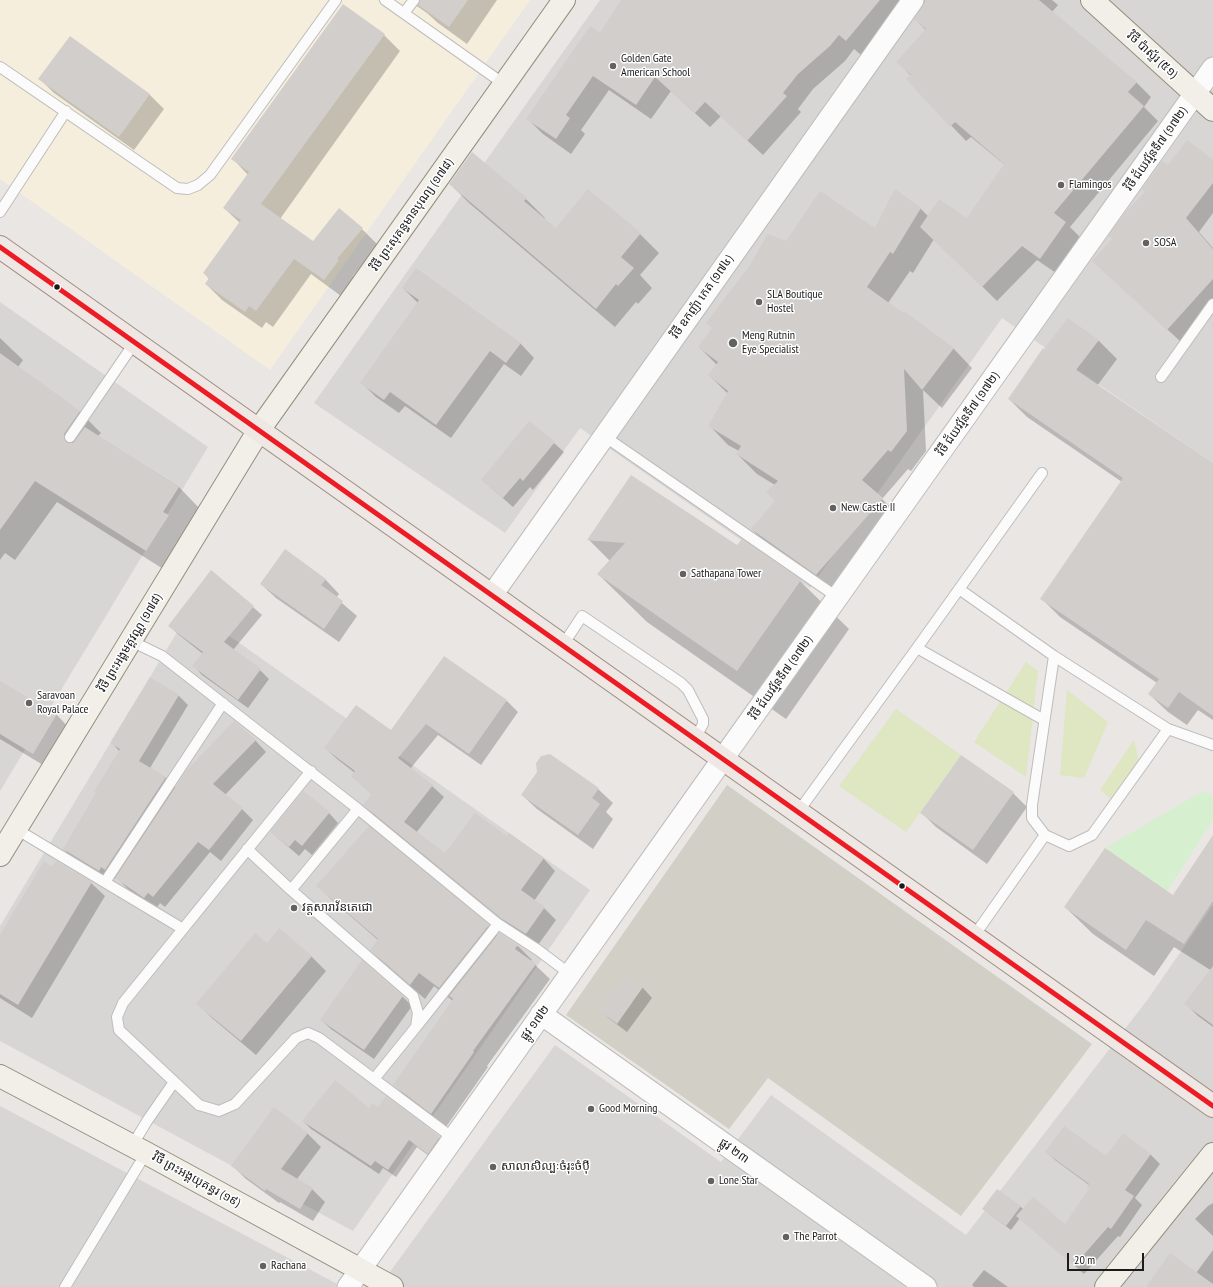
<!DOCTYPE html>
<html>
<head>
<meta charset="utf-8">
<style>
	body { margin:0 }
	#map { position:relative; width:1213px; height:1287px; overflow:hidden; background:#e9e6e4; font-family:"PT Sans Narrow",sans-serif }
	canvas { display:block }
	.scale { position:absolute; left:1067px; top:1253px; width:77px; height:18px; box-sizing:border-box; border:2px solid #1b1b1b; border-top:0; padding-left:5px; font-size:12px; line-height:14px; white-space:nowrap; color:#1b1b1b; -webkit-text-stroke:3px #fff; paint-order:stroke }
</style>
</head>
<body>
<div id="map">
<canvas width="1213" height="1287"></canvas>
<div class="scale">20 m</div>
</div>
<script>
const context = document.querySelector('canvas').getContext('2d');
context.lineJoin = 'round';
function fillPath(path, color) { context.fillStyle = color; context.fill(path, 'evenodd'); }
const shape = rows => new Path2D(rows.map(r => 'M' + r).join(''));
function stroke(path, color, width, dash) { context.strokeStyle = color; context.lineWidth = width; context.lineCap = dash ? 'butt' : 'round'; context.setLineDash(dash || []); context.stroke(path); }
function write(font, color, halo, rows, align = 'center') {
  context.font = font + ' "PT Sans Narrow","Noto Sans Khmer",sans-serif'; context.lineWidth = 3; context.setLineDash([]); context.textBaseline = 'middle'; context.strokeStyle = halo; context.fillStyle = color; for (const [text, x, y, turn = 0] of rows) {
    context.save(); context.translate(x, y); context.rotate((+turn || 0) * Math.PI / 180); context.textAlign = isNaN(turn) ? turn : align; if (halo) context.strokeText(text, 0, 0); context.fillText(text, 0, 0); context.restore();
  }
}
fillPath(shape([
	[600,0,1213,0,1213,463,1002,318,810,588,580,428,505,533,314,403],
	[0,302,208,447,0,791],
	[1213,905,1213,1287,379,1287,555,1045,721,1162,771,1095,966,1235,1148,999],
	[0,1106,343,1287,0,1287]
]), '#d8d6d5');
fillPath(shape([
	[0,0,530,0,270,370,0,179]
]), '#f5eedd');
fillPath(shape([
	[191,609,590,890,353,1231,0,1041,0,926]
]), '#d7d6d5');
fillPath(shape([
	[727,785,1092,1044,961,1216,768,1078,729,1129,566,1015]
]), '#d2cfc6');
fillPath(shape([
	[1026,662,1038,671,1026,777,974,742],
	[1067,690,1108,722,1084,778,1060,775],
	[896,709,961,755,906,832,839,786],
	[1134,740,1139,761,1111,799,1100,790]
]), '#dee6c2');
fillPath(shape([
	[1203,791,1213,797,1213,820,1167,891,1105,848]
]), '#d6efcf');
fillPath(shape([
	[408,0,497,0,467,44,438,23,427,13],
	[622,0,1052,0,1058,5,1052,12,1136,82,1151,97,1144,107,1158,121,1070,227,1080,237,1056,273,1037,260,997,301,934,239,913,273,910,271,888,303,953,348,972,368,942,408,923,390,926,451,911,471,908,469,882,499,902,518,836,593,771,549,752,529,777,501,775,485,757,474,737,454,739,451,728,445,709,425,728,394,709,375,717,365,699,347,787,242,875,230,896,191,921,209,928,216,967,220,1005,165,971,137,966,141,907,79,911,76,898,62,926,30,915,19,925,4,923,4,861,55,854,49,845,61,813,89,798,109,801,112,763,155,721,116,710,127,671,91,651,119,609,90,581,130,585,134,571,154,543,134,528,119,601,34],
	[384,35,400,51,280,219,313,242,362,229,378,245,353,276,355,277,341,296,311,274,273,327,266,322,262,328,222,300,206,284,209,279,204,273,240,223,224,208,248,175,233,159],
	[40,79,149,94,164,109,134,150,54,93],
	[472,154,526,199,545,218,544,219,556,229,640,234,659,253,640,275,652,288,638,304,636,302,615,327,469,203,450,184],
	[1213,161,1213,213,1199,232,1213,248,1213,307,1181,342,1107,274,1113,240,1168,166],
	[403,288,520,343,534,358,521,376,504,364,451,438,405,406,399,413,376,397,362,383,418,303],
	[1068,319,1099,341,1117,359,1097,386,1213,465,1213,720,1198,710,1187,725,1168,712,1149,694,1157,683,1060,617,1042,599,1122,482,1027,417,1009,399],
	[0,338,23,360,18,367,79,411,101,433,98,436,179,487,200,509,168,572,57,502,15,560,5,553,0,560],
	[554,443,564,452,533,490,530,487,513,507,482,480],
	[589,540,737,547,800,581,849,629,786,719,647,622,598,574,610,561],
	[212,571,262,615,233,650,260,670,269,679,248,708,202,675,194,666,203,654,178,634,169,626],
	[325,579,339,594,336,598,357,616,339,642,276,598,261,584],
	[0,682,57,715,71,730,48,768,0,739],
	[178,695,188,705,150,768,166,778,176,788,255,740,266,752,225,795,242,809,253,820,221,861,210,852,165,907,160,903,156,909,128,889,116,877,115,879,111,876,109,880,73,859,64,849,120,752,112,743],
	[507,701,518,712,481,765,438,735,410,769,432,786,444,797,416,833,445,854,507,838,510,834,544,859,555,871,534,901,544,908,556,920,538,945,515,930,376,817,365,805,373,795,352,776,355,773,337,759,325,748,392,732],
	[550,756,598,789,613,803,606,812,613,819,593,849,537,809,522,795],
	[1013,793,1027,807,987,864,936,827,922,813],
	[329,813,338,823,312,855,305,849,299,856,271,832],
	[1213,836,1213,1027,1198,1016,1186,1004,1212,971,1174,947,1154,976,1093,934,1065,907,1173,897],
	[56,862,91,883,105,896,32,1018,0,998,0,937],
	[318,886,488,926,498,936,500,934,518,946,532,960,531,961,550,979,487,1066,488,1067,446,1127,409,1100,395,1085,453,1001,434,986,425,999,385,964,371,950,378,940,332,900],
	[267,944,311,956,326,971,256,1055,212,1018,198,1004],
	[626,976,643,988,652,998,627,1032,611,1020,601,1011],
	[402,996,412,1006,374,1059,331,1029,321,1020],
	[386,1097,439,1137,447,1145,436,1161,417,1147,396,1177,383,1168,379,1174,311,1129,303,1121,369,1109,378,1109],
	[307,1133,321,1147,297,1179,312,1189,325,1202,313,1221,280,1202,279,1203,246,1179,233,1166],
	[1123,1135,1151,1155,1160,1164,1135,1198,1142,1205,1120,1237,1118,1236,1084,1274,1020,1218,1011,1230,988,1213,1020,1206,1023,1209,1065,1226,1090,1189,1089,1185,1055,1160,1046,1152,1106,1158],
	[1213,1203,1213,1236,1195,1219,1208,1206],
	[1213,1250,1213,1287,1147,1287,1196,1273],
	[984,1270,1008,1287,974,1287,972,1285]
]), '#0003');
fillPath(shape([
	[420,0,468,0,449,27,418,5],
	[621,0,880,0,846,41,839,35,830,46,798,74,783,93,787,96,747,141,705,102,695,113,655,77,636,105,593,76,566,115,570,118,556,139,526,119,590,26,600,33],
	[925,0,1039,0,1137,82,1128,92,1144,106,1054,213,1066,222,1040,259,1022,246,982,287,920,227,939,199,967,218,1004,164,955,122,950,127,906,79,911,75,896,62,926,29,914,19,923,7],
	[343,4,385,34,261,204,313,241,339,208,363,228,337,259,339,260,324,280,294,259,256,311,249,306,245,312,205,284,209,278,203,273,241,220,223,208,249,172,231,159],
	[70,36,150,94,119,137,38,79],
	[1187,140,1213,160,1213,183,1186,218,1213,249,1213,279,1167,330,1092,261,1112,239,1108,236,1124,214,1145,192,1142,189,1162,161,1168,165],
	[472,152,527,198,524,201,556,228,588,189,641,233,621,257,634,268,618,286,616,284,596,309,449,184],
	[895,189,921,208,893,254,890,252,867,287,903,313,904,311,954,348,922,390,904,369,907,431,891,452,888,450,862,480,883,498,816,575,751,529,775,501,766,492,778,481,736,454,741,446,708,426,728,391,708,375,718,362,698,347,712,328,706,323,750,265,768,234,786,241,820,191,875,228],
	[416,268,521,343,506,363,490,351,436,425,390,392,384,400,360,383,419,300,402,288],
	[1068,318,1099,340,1076,370,1213,463,1213,716,1179,692,1168,708,1148,694,1159,679,1040,599,1123,478,1008,399,1043,348,1044,349],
	[0,353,80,411,64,434,64,437,66,442,70,443,73,443,85,427,179,487,163,512,169,515,146,551,35,481,0,530],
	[529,421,555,442,523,481,520,478,503,498,481,480],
	[631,475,737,545,742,539,801,580,737,671,597,574,625,543,587,540],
	[285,549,326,579,321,585,343,601,324,629,260,584],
	[211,570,254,606,224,642,261,669,238,700,192,666,203,652,168,626],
	[444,656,507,700,469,754,426,724,398,758,433,785,404,822,445,853,475,813,507,836,509,833,544,858,521,890,545,907,526,934,502,919,363,805,372,794,351,776,355,771,324,748,356,705,391,730],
	[150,677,179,695,139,761,166,777,105,870,101,867,99,871,63,849,96,793,94,792,120,749,110,743],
	[0,681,57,714,33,754,0,734],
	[234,721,256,740,213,784,243,808,209,850,198,842,153,897,148,893,144,898,115,878,186,771],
	[550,754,599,788,592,798,600,804,578,835,521,795,537,772,536,763,541,756],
	[961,755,1014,792,973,850,920,813],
	[303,791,330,812,302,846,295,840,289,847,270,832],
	[369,826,489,925,439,988,419,973,410,985,370,950,378,939,316,886],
	[1213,835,1213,901,1184,944,1146,920,1126,950,1064,907,1105,848,1173,895],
	[44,861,52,867,56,861,92,882,18,1005,0,994,0,935],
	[279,928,312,956,241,1041,196,1004,255,933,267,943],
	[499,933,518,945,515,949,536,964,473,1051,474,1052,431,1114,393,1085,453,999,449,996],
	[362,960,403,996,364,1050,320,1020],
	[1213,966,1213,1025,1184,1004],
	[626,975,643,987,617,1024,600,1011],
	[335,1080,369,1108,372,1103,378,1107,386,1096,440,1136,428,1154,409,1140,388,1170,375,1161,371,1166,302,1121],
	[274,1107,308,1133,281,1169,313,1188,300,1209,266,1189,265,1191,231,1166],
	[1064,1126,1106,1156,1123,1133,1151,1154,1125,1190,1134,1196,1111,1229,1108,1227,1074,1266,1016,1216,1033,1197,1065,1224,1089,1188,1087,1187,1089,1184,1045,1152],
	[997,1189,1021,1206,1006,1226,982,1209],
	[1170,1253,1213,1284,1213,1287,1146,1287]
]), '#d2cecc');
const lane = shape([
	[385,0,504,84],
	[404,13,414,0],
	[0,67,177,188,188,189,198,185,210,175,336,0],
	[0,212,66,111],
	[1161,377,1213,304],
	[604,436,837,597],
	[70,437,135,342],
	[959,589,1054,656,1168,729],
	[131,641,162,656,358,809,498,924,538,950,570,974],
	[563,645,582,616,681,683,688,690,703,719,703,724,695,739],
	[917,648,1044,720],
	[1054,656,1032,805,1032,818,1045,835,1069,846,1092,835,1168,729,1213,745],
	[311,771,123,1003,117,1017,119,1030,199,1105,219,1111,235,1104,296,1038,308,1033,319,1038,453,1138],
	[798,812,917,648,1042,473],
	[16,829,183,929],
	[247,849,291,890,413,996,418,1013,416,1027,374,1079],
	[105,882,223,703],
	[291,890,358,809],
	[974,936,1045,835],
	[417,1026,498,924],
	[132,1146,147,1121,174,1082],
	[65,1287,146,1153]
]);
const street = shape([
	[492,595,913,0],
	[541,1014,926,1287],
	[348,1287,1213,68]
]);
const secondary = shape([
	[1092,0,1213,110],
	[0,855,259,430,564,0],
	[0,1076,146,1153,392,1287],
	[1106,1287,1213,1154]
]);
const primary = shape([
	[0,247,1213,1106]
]);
stroke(lane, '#bfbdbc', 12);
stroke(street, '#bfbdbc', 23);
stroke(secondary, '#938f7d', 24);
stroke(primary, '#9e8e82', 24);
stroke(lane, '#fcfbfb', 10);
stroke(street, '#fcfbfb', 21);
stroke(secondary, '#f2efe9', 22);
stroke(primary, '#efe7e3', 22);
stroke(shape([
	[0,247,1213,1106]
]), '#ed1b24', 5);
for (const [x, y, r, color] of [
	[613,66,4,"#636261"],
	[1061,185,4,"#636261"],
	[1146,243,4,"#636261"],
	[57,287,3.5,"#1b1b1b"],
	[759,302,4,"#636261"],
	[733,343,5,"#636261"],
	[833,508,4,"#636261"],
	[683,574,4,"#636261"],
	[29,703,4,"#636261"],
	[902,886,3.5,"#1b1b1b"],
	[294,908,4,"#636261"],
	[591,1109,4,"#636261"],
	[493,1167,4,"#636261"],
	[711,1181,4,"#636261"],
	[786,1237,4,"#636261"],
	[263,1266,4,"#636261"]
]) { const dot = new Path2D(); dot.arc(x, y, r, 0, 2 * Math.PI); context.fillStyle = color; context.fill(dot); stroke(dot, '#fff', 1.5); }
write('12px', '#1b1b1b', '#fff', [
	["វិថី ប៉ាស្ទ័រ (៥១)",1152,55,42],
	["វិថី ជ័យវរ្ម័នទី៧ (១៧២)",1156,149,-55],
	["វិថី ព្រះសុគន្ធមានបុណ្យ (១៧៨)",412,215,-55],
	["វិថី ឧកញ៉ា កេត (១៧៤)",702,297,-55],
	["វិថី ជ័យវរ្ម័នទី៧ (១៧២)",968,414,-55],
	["វិថី ព្រះអង្គមគ្គវណ្ណ (១៧៨)",130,643,-59],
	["វិថី ជ័យវរ្ម័នទី៧ (១៧២)",781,678,-55],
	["ផ្លូវ ១៧២",535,1023,-54],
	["ផ្លូវ ២៣",734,1151,35],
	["វិថី ព្រះអង្គយុគន្ធរ (១៩)",196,1180,29]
]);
write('12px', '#1b1b1b', '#fff', [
	["Golden Gate",621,59],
	["American School",621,73],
	["Flamingos",1069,185],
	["SOSA",1154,243],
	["SLA Boutique",767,295],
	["Hostel",767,309],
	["Meng Rutnin",742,336],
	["Eye Specialist",742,350],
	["New Castle II",841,508],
	["Sathapana Tower",691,574],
	["Saravoan",37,696],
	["Royal Palace",37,710],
	["វត្តសារាវ័នតេជោ",302,908],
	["Good Morning",599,1109],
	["សាលាសិល្បៈចំរុះចំប៉ី",501,1167],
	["Lone Star",719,1181],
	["The Parrot",794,1237],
	["Rachana",271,1266]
], 'left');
</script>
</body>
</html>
